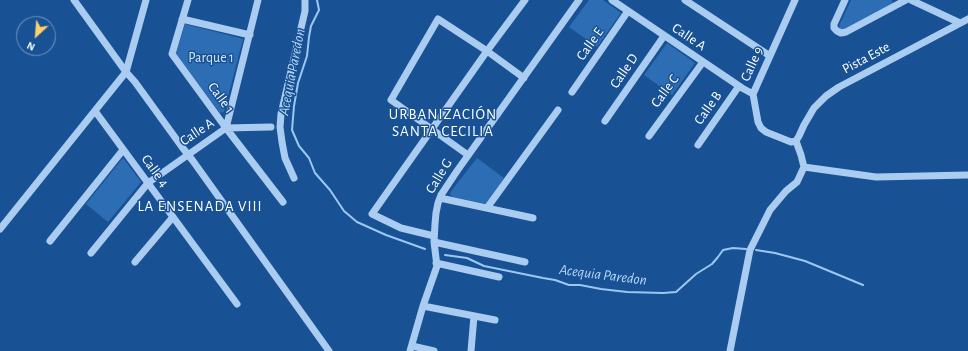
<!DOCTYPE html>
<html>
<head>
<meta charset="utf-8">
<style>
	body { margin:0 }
	#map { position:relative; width:968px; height:351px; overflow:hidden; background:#185295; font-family:"Alegreya Sans",sans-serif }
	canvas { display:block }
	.north { position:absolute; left:16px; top:16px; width:40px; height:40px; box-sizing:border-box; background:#185295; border:1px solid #7497bf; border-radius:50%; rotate:206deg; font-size:11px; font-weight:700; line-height:16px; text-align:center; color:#fff }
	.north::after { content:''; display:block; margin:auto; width:14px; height:18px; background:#ffcf69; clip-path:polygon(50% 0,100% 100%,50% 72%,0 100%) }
</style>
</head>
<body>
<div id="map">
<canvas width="968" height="351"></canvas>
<div class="north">N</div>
</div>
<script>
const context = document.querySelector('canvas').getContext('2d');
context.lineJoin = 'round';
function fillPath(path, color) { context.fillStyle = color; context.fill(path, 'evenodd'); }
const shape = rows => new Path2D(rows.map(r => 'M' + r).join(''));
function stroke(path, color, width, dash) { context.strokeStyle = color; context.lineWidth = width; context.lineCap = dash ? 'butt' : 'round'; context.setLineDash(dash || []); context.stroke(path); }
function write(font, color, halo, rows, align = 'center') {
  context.font = font + ' "Alegreya Sans",sans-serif'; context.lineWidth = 3; context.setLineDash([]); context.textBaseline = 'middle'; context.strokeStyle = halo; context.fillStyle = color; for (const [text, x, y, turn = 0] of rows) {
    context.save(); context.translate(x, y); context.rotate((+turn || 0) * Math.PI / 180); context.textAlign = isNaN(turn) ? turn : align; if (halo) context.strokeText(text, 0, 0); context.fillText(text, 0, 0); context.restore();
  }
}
fillPath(shape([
	[589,0,603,0,621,13,597,47,569,27],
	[851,0,892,0,893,5,844,31,840,29,839,26],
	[185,24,243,39,224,112,220,113,176,54],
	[667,43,695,63,672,95,644,75],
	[477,158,504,178,487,204,453,197,450,194,452,190],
	[122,159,124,159,141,182,108,222,86,204]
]), '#2c6db4');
stroke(shape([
	[317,0,319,10,311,26,309,37,307,56,298,83,294,106,292,130,299,146,309,158,315,173,330,190,344,211,357,222,386,235,425,249],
	[756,250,775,253,805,261,863,285],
	[445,255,467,258,484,266,543,278,555,280,569,285,580,285,601,289,627,292,663,293,676,292,696,274,712,264,718,257,723,250,733,248,746,249]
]), '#9dc7f3', 2);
stroke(shape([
	[74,0,126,72,135,82,182,147,193,161,329,351],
	[188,0,172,54,226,128,283,202],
	[612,0,742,88,753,94],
	[685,0,770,56],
	[795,0,753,94,758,122,761,128,766,132,791,142,796,141],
	[845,0,834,24,834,28,837,31,841,33,846,32,906,0],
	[911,0,960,23],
	[182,19,250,35],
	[572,92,628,11],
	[95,111,237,304],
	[605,121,664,36],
	[226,128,271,127],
	[649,136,703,62],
	[796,141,799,136,804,125,814,108,826,96,839,87,968,19],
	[698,145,739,86],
	[468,155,391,100,438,19,487,51,524,78],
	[804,167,876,177,968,175],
	[294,178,285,158,282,142,280,127,281,114,305,11,305,0],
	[440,198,533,218],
	[487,208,558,110],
	[0,229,126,72,146,0],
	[434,236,401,228,372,214,487,51,525,0],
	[50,241,123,150],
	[434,242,525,262],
	[91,253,148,183,226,128,258,0],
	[135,262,173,217],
	[436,263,499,277],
	[423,306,495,320],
	[412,346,434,351],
	[410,351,423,306,437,266,434,242,435,224,436,213,438,203,441,195,457,171,579,0],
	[471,351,474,316],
	[730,351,750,250,770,210,786,191,797,182,804,167,801,155,796,141]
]), '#aaccf0', 7);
write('14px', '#fff', '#185295', [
	["Calle A",689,37,34],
	["Calle E",590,44,-55],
	["Pista Este",866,58,-28],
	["Calle 9",752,64,-66],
	["Calle D",624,71,-56],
	["Calle C",665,91,-54],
	["Calle 1",221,98,54],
	["Calle B",708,108,-55],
	["Calle A",197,132,-34],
	["Calle 4",155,171,54],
	["Calle G",439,176,-59]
]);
write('14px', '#d1e5fb', '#185295', [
	["Parque 1",211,58]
]);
write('italic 15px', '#b6d6f7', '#185295', [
	["Acequia Paredon",292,72,-79],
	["Acequia Paredon",603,275,7]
]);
context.letterSpacing = '1px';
write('15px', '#fff', '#185295', [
	["URBANIZACIÓN",443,114],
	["SANTA CECILIA",443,131],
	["LA ENSENADA VIII",200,206]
]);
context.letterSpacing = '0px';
</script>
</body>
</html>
